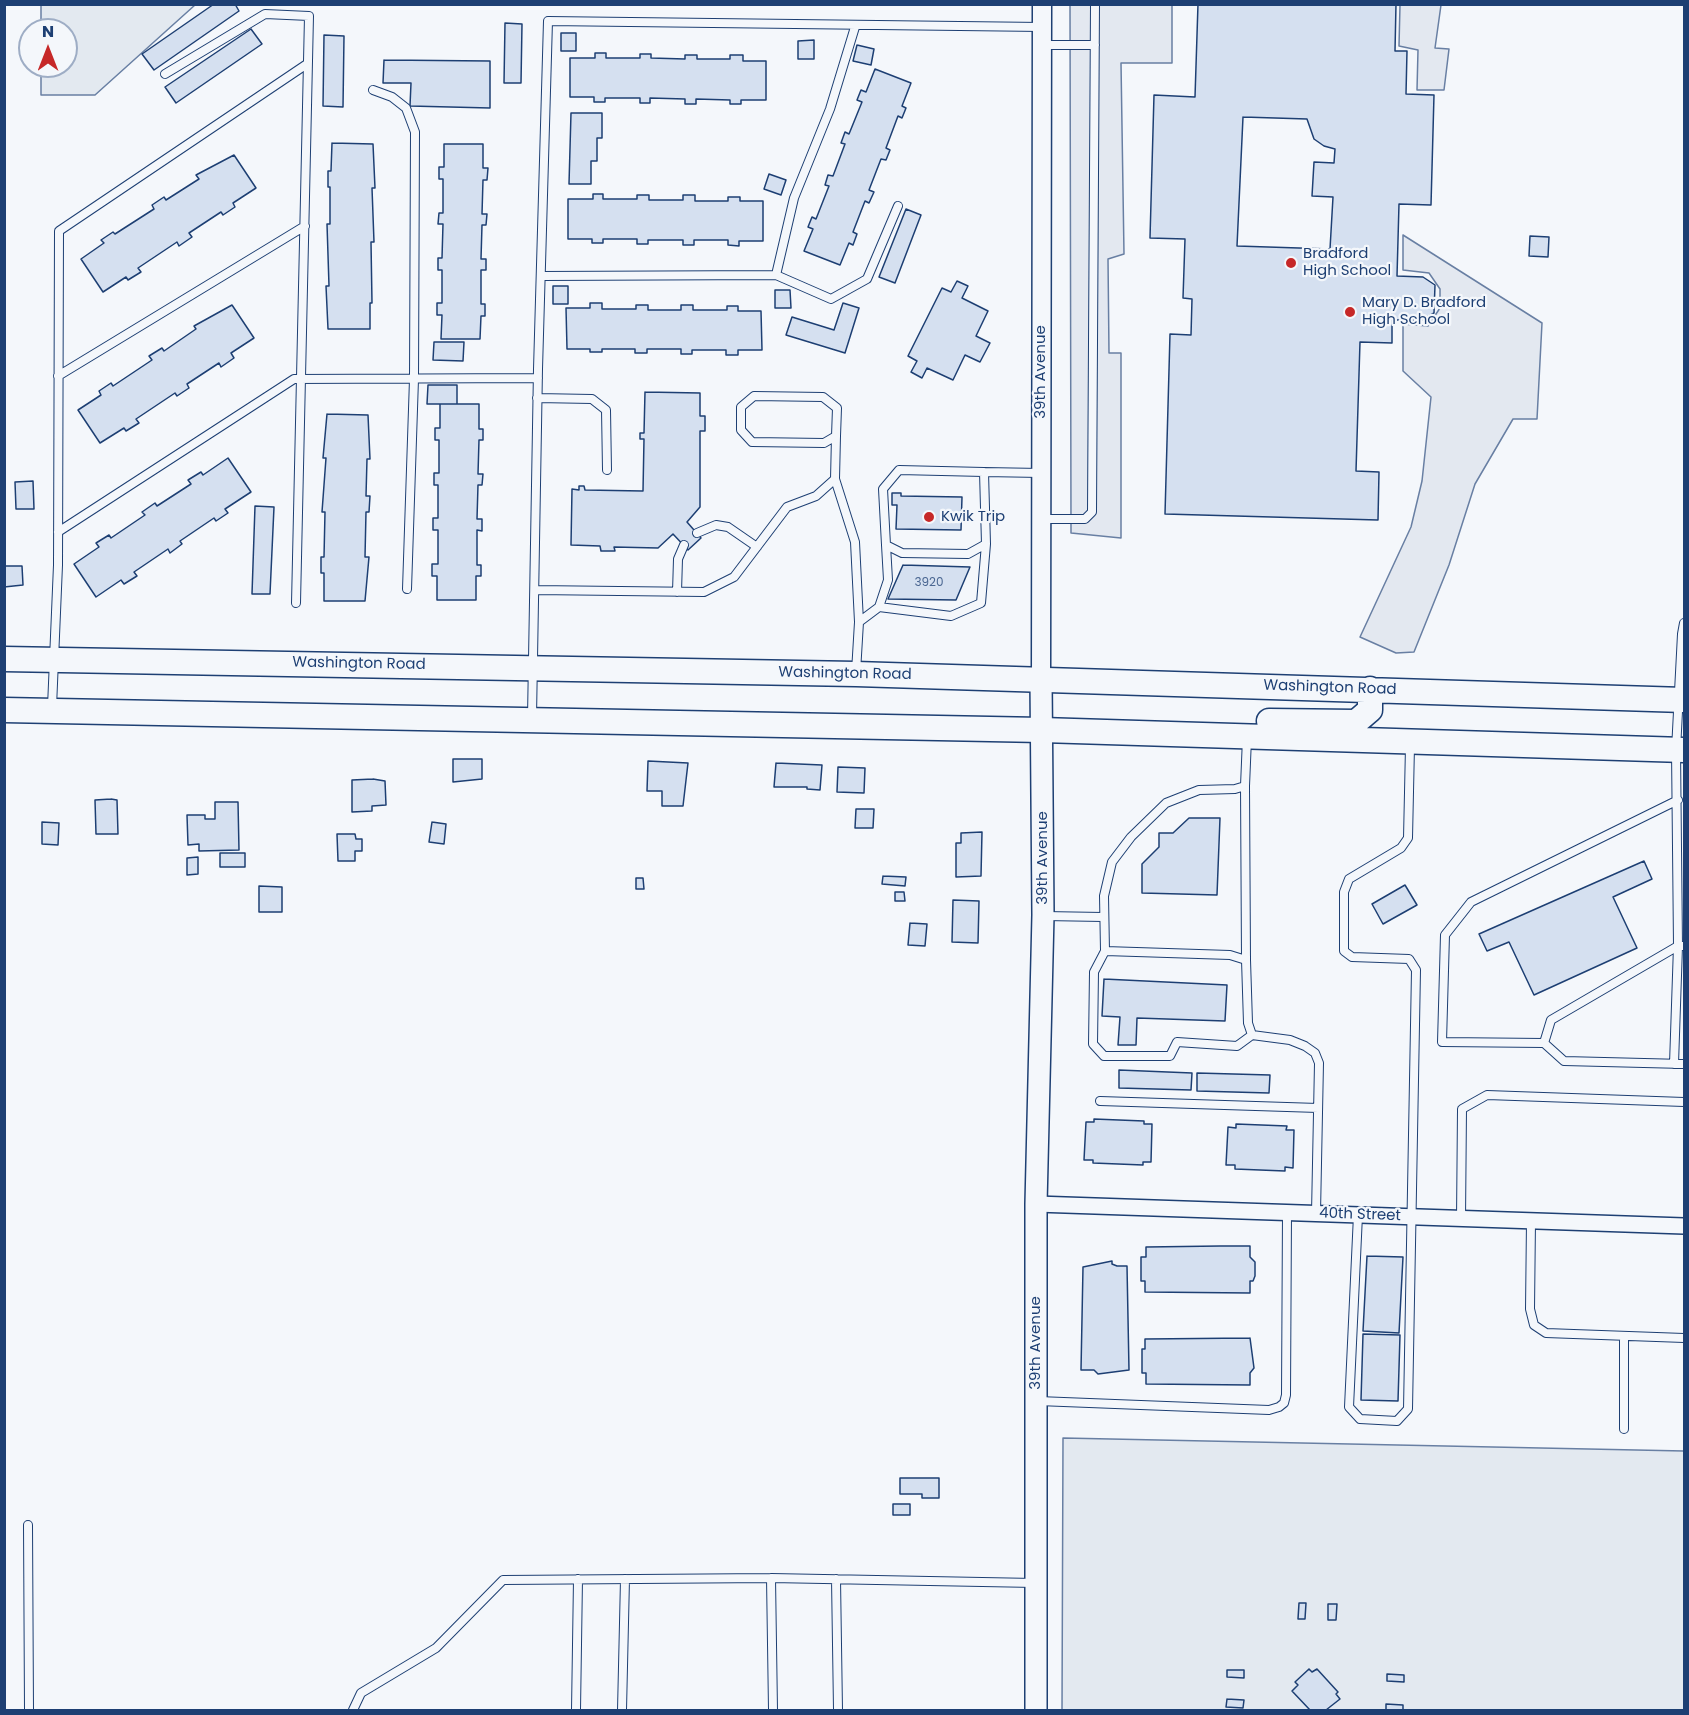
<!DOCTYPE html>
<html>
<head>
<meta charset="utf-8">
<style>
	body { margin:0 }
	#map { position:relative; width:1689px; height:1715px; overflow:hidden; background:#f4f7fb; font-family:Poppins,sans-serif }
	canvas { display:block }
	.frame { position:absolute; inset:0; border:6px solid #1d3f73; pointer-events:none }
	.north { position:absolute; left:18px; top:18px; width:60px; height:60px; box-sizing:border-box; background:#f4f7fb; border:2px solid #9eadc5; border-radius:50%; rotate:0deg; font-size:16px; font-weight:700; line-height:24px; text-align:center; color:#1d3f73 }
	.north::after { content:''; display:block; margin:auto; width:21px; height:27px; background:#c62828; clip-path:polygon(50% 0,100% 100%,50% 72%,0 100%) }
</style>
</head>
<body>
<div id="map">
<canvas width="1689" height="1715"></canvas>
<div class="frame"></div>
<div class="north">N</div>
</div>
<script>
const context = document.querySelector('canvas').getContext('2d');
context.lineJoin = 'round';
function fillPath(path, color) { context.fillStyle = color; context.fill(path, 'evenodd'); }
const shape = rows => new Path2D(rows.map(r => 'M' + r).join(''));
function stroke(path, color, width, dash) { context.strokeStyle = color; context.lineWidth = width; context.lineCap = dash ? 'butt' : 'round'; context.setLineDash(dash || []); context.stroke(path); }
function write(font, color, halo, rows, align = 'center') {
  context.font = font + ' Poppins,sans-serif'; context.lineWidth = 4.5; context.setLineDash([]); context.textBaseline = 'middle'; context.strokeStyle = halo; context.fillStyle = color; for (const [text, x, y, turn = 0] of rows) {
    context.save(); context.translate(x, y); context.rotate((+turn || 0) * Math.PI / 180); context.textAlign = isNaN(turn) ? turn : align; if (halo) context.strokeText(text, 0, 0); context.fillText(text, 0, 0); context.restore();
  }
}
const green = shape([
	[41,5,41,4,195,5,95,95,41,95,41,66,66,66,66,30,41,30,41,5],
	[1063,1438,1684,1451,1684,1710,1062,1710,1063,1438]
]);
fillPath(green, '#e3e9f0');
stroke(green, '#687fa3', 1.5);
const parking = shape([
	[1070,5,1172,5,1172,63,1121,63,1124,254,1108,259,1109,353,1121,353,1121,538,1071,533,1070,5],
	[1400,5,1441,5,1435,48,1449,49,1444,90,1417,90,1418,50,1399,46,1400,5],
	[1403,235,1542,323,1537,419,1513,419,1475,484,1449,565,1414,652,1396,653,1360,637,1411,527,1422,481,1431,397,1403,371,1403,324,1428,326,1440,308,1440,289,1429,273,1403,270,1403,235]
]);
fillPath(parking, '#e3e8f0');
stroke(parking, '#687fa3', 1.5);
const building = shape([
	[214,4,235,4,239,11,154,70,142,54,214,4],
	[1198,4,1396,4,1395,51,1407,51,1406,94,1434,95,1431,205,1399,204,1397,276,1423,277,1435,285,1434,313,1422,320,1392,320,1392,343,1360,342,1356,471,1379,472,1378,520,1165,514,1170,334,1191,335,1192,299,1183,298,1185,239,1150,238,1154,95,1195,97,1198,4],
	[1243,117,1307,119,1314,139,1324,146,1335,149,1334,163,1314,162,1312,196,1333,197,1330,249,1237,246,1243,117],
	[505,23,522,24,521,83,504,83,505,23],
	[251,29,262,44,176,103,165,87,251,29],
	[561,33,576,33,576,51,561,51,561,33],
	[324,35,344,36,343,107,323,106,324,35],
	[814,40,814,59,798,59,798,41,814,40],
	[857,45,874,49,871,65,853,61,857,45],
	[595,53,606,53,606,58,640,58,640,54,651,54,651,58,685,59,685,55,697,55,697,59,730,59,730,55,743,55,743,61,766,61,766,100,741,100,741,104,730,104,730,100,696,99,696,104,685,104,685,99,650,98,650,103,640,103,640,98,605,98,605,102,594,102,594,97,570,97,570,58,595,58,595,53],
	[384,60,490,61,490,108,410,106,411,83,383,83,384,60],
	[875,69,911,83,902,106,906,108,902,118,898,116,886,148,890,150,886,160,881,159,869,190,874,192,869,203,865,201,853,232,857,234,853,245,849,243,840,265,804,251,813,229,808,227,812,217,816,219,829,186,825,185,828,175,833,176,845,144,841,143,845,132,849,134,862,102,857,100,861,90,866,92,875,69],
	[571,113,602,113,602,138,597,138,597,161,591,161,591,184,569,184,571,113],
	[332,143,373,144,375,188,372,188,374,242,371,242,372,303,370,303,370,329,328,329,326,286,329,286,327,224,330,224,330,187,328,187,328,171,331,171,332,143],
	[444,144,483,144,483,168,488,168,487,180,483,180,482,214,487,214,486,225,482,225,481,259,486,259,486,270,481,270,481,304,485,304,485,316,481,316,480,339,441,339,442,315,437,315,437,303,442,303,442,270,438,270,438,258,442,258,443,224,438,224,439,213,443,213,443,179,439,179,439,167,444,167,444,144],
	[234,155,256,188,233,203,235,207,223,215,221,212,189,233,192,237,179,246,177,242,138,268,141,272,128,280,126,277,103,292,81,259,104,243,101,240,113,232,115,234,154,209,152,205,164,197,166,200,199,179,196,175,234,155],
	[769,174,786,180,781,195,764,189,769,174],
	[593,194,603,194,603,199,637,199,637,195,649,195,649,200,683,200,683,195,695,195,695,201,728,201,728,197,740,197,740,201,763,201,763,241,739,241,739,246,728,245,728,240,694,240,694,245,683,245,683,240,648,240,648,244,637,244,637,239,603,239,603,243,592,243,592,239,568,239,568,199,593,199,593,194],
	[906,209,921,215,895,283,879,277,906,209],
	[1530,236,1549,237,1548,257,1529,256,1530,236],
	[957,281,968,286,962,298,988,311,976,336,990,343,980,362,965,355,953,380,927,368,922,378,911,372,917,361,908,356,942,288,951,292,957,281],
	[553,286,568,286,568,304,553,304,553,286],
	[775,290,790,290,791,308,775,308,775,290],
	[590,303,602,303,602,309,636,309,636,305,648,305,648,310,681,310,681,305,693,305,693,310,727,310,727,306,738,306,738,311,761,311,762,350,738,350,738,355,726,355,726,350,692,350,692,354,681,354,681,349,647,349,647,353,635,353,635,349,602,349,602,352,590,352,590,349,567,349,566,308,590,308,590,303],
	[843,303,859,308,845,353,786,335,792,317,834,330,843,303],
	[232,305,254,338,231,353,234,358,221,367,219,363,187,384,189,388,177,396,175,393,136,419,139,423,126,431,124,428,100,443,78,410,101,395,99,391,111,383,113,386,152,360,149,356,162,348,164,351,196,329,194,326,232,305],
	[434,342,464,342,463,361,433,360,434,342],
	[428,385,457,385,457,404,427,404,428,385],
	[645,392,700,393,700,416,705,416,705,431,700,431,700,507,687,522,701,538,688,550,673,534,658,548,614,547,615,551,601,551,600,546,571,545,572,489,579,490,579,486,584,486,585,490,643,491,644,439,640,439,640,433,644,433,645,392],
	[440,404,479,404,479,429,483,429,483,440,479,440,478,474,483,474,482,485,478,485,477,519,482,519,482,531,477,530,477,565,481,565,481,576,476,576,476,600,437,600,437,576,432,576,432,564,438,564,438,530,433,530,433,518,438,518,438,485,434,485,434,473,439,473,439,440,435,440,435,428,440,428,440,404],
	[327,414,368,415,370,459,367,459,366,496,370,496,369,512,366,512,365,557,369,557,365,601,324,601,324,573,321,573,321,557,324,557,325,512,322,512,326,458,323,458,327,414],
	[228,458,251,492,225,509,228,513,216,521,214,518,180,541,182,544,170,553,168,549,134,572,137,576,124,584,121,580,96,597,74,564,99,547,96,543,109,535,111,538,145,515,142,512,155,503,157,506,191,484,188,480,201,472,203,475,228,458],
	[33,481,34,509,16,509,15,482,33,481],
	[892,493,901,493,901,496,962,497,961,530,896,529,897,505,892,505,892,493],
	[255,506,274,507,270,594,252,594,255,506],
	[903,565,970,567,956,600,888,599,903,565],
	[4,566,22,566,23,585,4,587,4,566],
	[453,759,482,759,482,779,453,782,453,759],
	[648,761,688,763,683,806,662,806,662,791,647,791,648,761],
	[776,763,822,765,820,790,807,789,807,787,774,787,776,763],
	[838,767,865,768,864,793,837,792,838,767],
	[373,779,385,781,386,805,372,806,372,811,352,812,352,780,373,779],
	[111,799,117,800,118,834,96,834,95,800,111,799],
	[215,802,238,802,239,850,199,851,199,844,188,845,187,815,205,815,205,819,215,819,215,802],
	[856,809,874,809,873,828,855,828,856,809],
	[1189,818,1220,818,1217,895,1142,893,1142,864,1159,847,1159,833,1173,833,1189,818],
	[42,822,59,823,58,845,42,844,42,822],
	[432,822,446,824,444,844,429,842,432,822],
	[982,832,981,876,956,877,956,843,961,843,961,833,982,832],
	[337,834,355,834,356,839,362,839,362,851,355,851,355,861,338,861,337,834],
	[220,853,245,853,245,867,220,867,220,853],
	[198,857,198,874,187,875,187,858,198,857],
	[1644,861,1652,879,1613,897,1637,948,1534,995,1509,942,1487,951,1479,934,1644,861],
	[883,876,906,877,905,886,882,884,883,876],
	[636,878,643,878,644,889,636,889,636,878],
	[1405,885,1417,905,1383,924,1372,904,1405,885],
	[259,886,282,887,282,912,259,912,259,886],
	[895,892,904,892,905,901,895,901,895,892],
	[953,900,979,901,978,943,952,942,953,900],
	[910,923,927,924,925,946,908,945,910,923],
	[1104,979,1227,985,1225,1021,1137,1018,1136,1045,1118,1045,1120,1017,1102,1016,1104,979],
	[1119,1070,1192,1073,1191,1090,1119,1088,1119,1070],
	[1197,1073,1270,1075,1269,1093,1197,1091,1197,1073],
	[1094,1119,1144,1121,1144,1124,1152,1124,1151,1162,1143,1162,1143,1165,1093,1163,1093,1160,1084,1160,1086,1122,1094,1122,1094,1119],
	[1236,1124,1287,1126,1286,1130,1294,1130,1293,1168,1285,1167,1285,1171,1235,1169,1235,1165,1226,1165,1228,1127,1236,1128,1236,1124],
	[1220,1246,1250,1246,1250,1257,1255,1262,1255,1276,1253,1281,1250,1281,1250,1293,1145,1292,1145,1281,1141,1281,1141,1257,1146,1257,1146,1247,1220,1246],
	[1367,1256,1403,1257,1399,1333,1363,1331,1367,1256],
	[1112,1261,1112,1264,1117,1266,1127,1266,1129,1370,1098,1374,1094,1370,1081,1370,1083,1267,1112,1261],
	[1363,1334,1400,1335,1398,1401,1361,1400,1363,1334],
	[1250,1338,1254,1368,1250,1373,1250,1385,1146,1384,1146,1373,1142,1373,1142,1349,1145,1349,1145,1339,1250,1338],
	[900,1478,939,1478,939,1498,922,1498,922,1494,900,1494,900,1478],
	[893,1504,910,1504,910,1515,893,1515,893,1504],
	[1299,1603,1306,1603,1305,1619,1298,1619,1299,1603],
	[1328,1604,1337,1604,1336,1620,1328,1620,1328,1604],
	[1309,1669,1312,1672,1317,1669,1338,1692,1336,1694,1340,1699,1326,1710,1310,1710,1292,1691,1298,1685,1295,1682,1309,1669],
	[1227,1670,1244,1670,1244,1678,1227,1677,1227,1670],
	[1387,1674,1404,1675,1404,1682,1387,1681,1387,1674],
	[1227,1699,1244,1700,1243,1708,1226,1707,1227,1699],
	[1386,1704,1403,1705,1403,1710,1386,1710,1386,1704]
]);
fillPath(building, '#d5e0f0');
stroke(building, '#1d3f73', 1.5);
const service = shape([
	[1042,45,1095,45],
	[165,74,265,14,309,16,296,603],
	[373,90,392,97,406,108,415,132,414,379,407,589],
	[776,275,794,198,830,109,855,27],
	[541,276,776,275,831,299,867,279,898,206],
	[58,376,305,226],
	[537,398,592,399,606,410,607,470],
	[836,436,837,408,823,397,754,396,741,407,741,430,752,442,824,443,836,436,835,479,855,542,859,622],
	[984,472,986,544,968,554,902,553,886,545,883,489,899,470,984,472,1041,473],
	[1042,519,1085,519,1092,512,1095,4],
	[58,532,294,379,538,378],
	[697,533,716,525,728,527,757,547],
	[535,590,704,592,734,577,787,507,816,496,835,479],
	[677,592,678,559,684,545],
	[879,607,951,616,981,603,986,544],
	[856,672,859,622,879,607,888,580,886,545],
	[52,707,58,565,59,231,307,64],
	[532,717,538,369,548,21,1042,27],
	[1247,738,1245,786,1235,789,1199,790,1166,803,1131,837,1112,862,1104,896,1105,951,1230,955,1246,960,1248,1023,1252,1035,1290,1040,1305,1046,1315,1053,1319,1063,1316,1213],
	[1245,786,1246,960],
	[1678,800,1471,902,1445,935,1442,1042,1544,1043,1551,1020,1678,946,1684,946],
	[1044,916,1103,917],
	[1105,951,1094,972,1093,1044,1104,1056,1170,1056,1177,1042,1237,1046,1252,1035],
	[1544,1043,1564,1061,1684,1064],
	[1674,1064,1678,946,1676,750,1682,634,1684,623],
	[1100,1101,1318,1108],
	[1358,1215,1349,1407,1360,1419,1397,1421,1408,1409,1416,970,1409,959,1352,957,1344,951,1344,892,1349,879,1401,848,1408,838,1410,746],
	[1461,1219,1462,1109,1487,1095,1684,1102],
	[1531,1221,1530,1309,1534,1325,1546,1333,1684,1338],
	[1624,1336,1624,1429],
	[1038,1401,1269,1410,1279,1407,1284,1403,1286,1395,1287,1213],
	[28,1525,29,1710],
	[771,1578,773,1710],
	[836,1579,838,1710],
	[353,1710,361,1693,436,1648,503,1580,771,1578,1035,1583],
	[576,1710,578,1579],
	[622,1710,625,1579]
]);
const minor = shape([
	[1036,1204,1684,1226]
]);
const tertiary = shape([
	[1041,679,1042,4]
]);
const secondary = shape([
	[1036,1710,1036,1204,1043,915,1041,679]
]);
const primary = shape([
	[4,659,856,674,1684,700],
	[4,710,1042,730,1684,750],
	[1269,721,1356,722,1370,710,1370,689]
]);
stroke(service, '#1d3f73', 10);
stroke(minor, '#1d3f73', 18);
stroke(tertiary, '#1d3f73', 21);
stroke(secondary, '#1d3f73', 24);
stroke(primary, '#1d3f73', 27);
stroke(service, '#f4f7fb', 8);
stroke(minor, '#f4f7fb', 15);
stroke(tertiary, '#f4f7fb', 18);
stroke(secondary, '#f4f7fb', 21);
stroke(primary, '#f4f7fb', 24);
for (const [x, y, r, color] of [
	[1291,263,6,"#c62828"],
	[1350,312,6,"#c62828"],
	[929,517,6,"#c62828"]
]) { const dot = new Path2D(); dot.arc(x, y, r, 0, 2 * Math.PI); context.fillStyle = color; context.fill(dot); stroke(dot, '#f4f7fb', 2); }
write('12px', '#4b6792', null, [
	["3920",929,583]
]);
write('15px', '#1d3f73', '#f4f7fb', [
	["Bradford",1303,254],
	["High School",1303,271],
	["Mary D. Bradford",1362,303],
	["High School",1362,320],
	["Kwik Trip",941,517]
], 'left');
write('15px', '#1d3f73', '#f4f7fb', [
	["39th Avenue",1041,372,-90],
	["Washington Road",359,664,1],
	["Washington Road",845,674,1],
	["Washington Road",1330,688,2],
	["39th Avenue",1043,858,-90],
	["40th Street",1360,1215,2],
	["39th Avenue",1036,1343,-90]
]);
</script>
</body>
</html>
